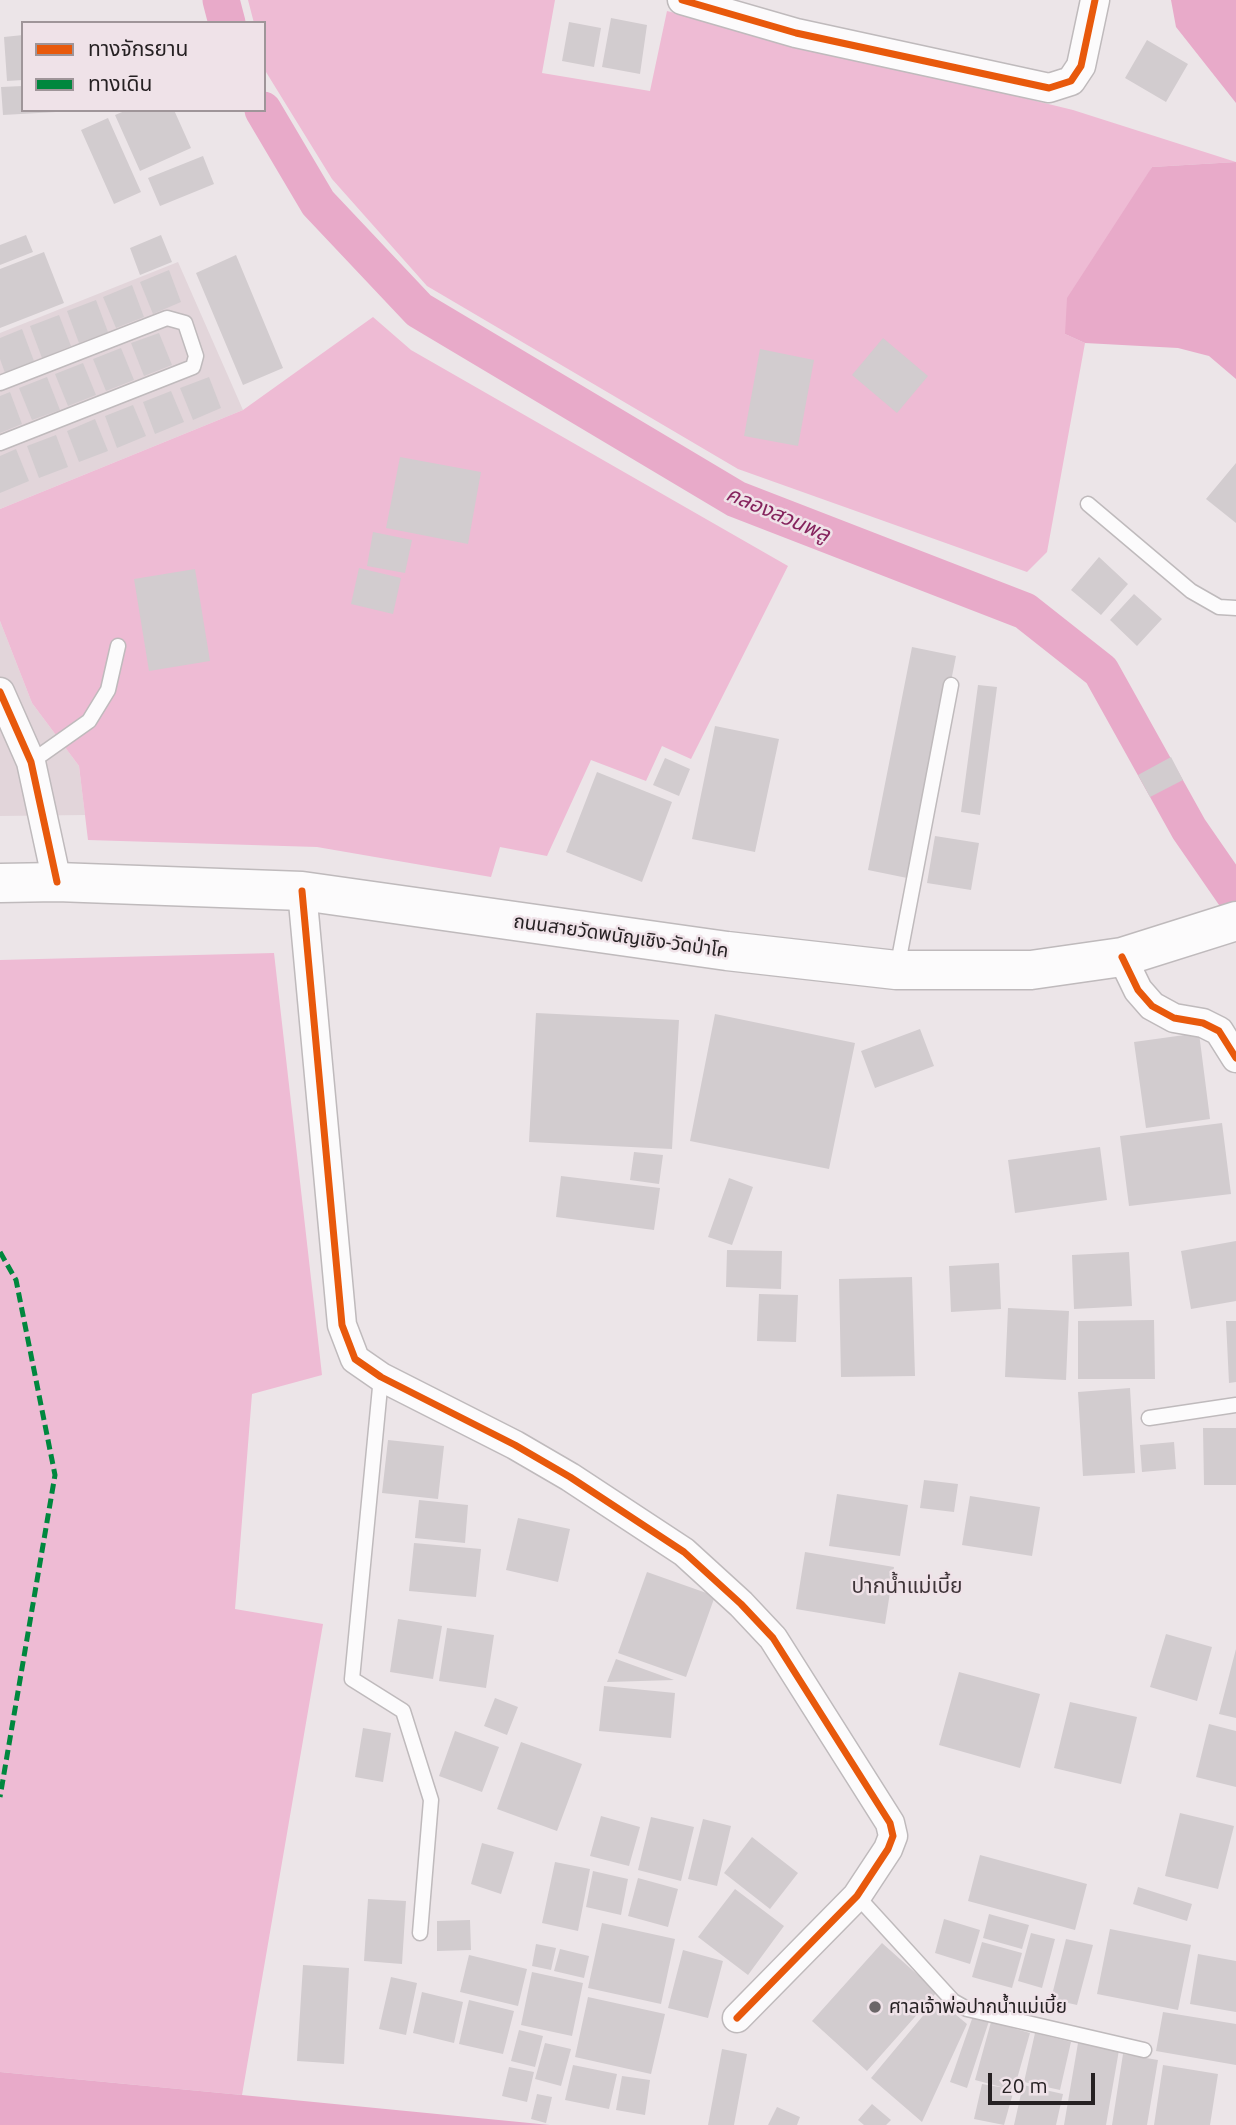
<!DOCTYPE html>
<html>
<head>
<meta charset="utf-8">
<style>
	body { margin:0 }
	#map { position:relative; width:1236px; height:2125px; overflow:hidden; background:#ece5e8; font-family:Ubuntu,"Noto Sans Thai",sans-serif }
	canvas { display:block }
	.legend { position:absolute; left:21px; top:21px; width:245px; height:91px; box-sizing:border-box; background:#efe2e8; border:2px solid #9f9599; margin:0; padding:9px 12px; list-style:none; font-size:21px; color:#262123 }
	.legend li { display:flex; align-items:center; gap:14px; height:35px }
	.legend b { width:35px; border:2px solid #9f9599 }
	.scale { position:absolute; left:988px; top:2073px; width:107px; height:32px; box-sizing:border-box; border:4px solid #262123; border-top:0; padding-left:9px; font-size:21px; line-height:24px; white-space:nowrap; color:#262123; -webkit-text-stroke:5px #efe2e8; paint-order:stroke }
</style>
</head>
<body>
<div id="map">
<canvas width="1236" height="2125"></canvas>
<ul class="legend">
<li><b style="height:9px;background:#e8590c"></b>ทางจักรยาน</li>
<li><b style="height:9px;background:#00873e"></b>ทางเดิน</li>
</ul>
<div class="scale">20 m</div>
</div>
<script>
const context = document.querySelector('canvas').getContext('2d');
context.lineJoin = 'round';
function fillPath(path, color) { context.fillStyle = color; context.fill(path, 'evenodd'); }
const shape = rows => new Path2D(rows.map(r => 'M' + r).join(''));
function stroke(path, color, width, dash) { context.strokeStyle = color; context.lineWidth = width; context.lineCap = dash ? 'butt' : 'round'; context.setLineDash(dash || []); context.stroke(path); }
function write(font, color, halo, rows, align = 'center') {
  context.font = font + ' Ubuntu,"Noto Sans Thai",sans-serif'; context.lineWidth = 5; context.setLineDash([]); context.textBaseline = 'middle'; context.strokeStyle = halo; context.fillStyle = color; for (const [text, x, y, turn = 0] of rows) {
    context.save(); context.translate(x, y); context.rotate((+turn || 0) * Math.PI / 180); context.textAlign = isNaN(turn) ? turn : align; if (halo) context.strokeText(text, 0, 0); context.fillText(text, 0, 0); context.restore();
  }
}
fillPath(shape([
	[178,262,243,410,0,509,0,333],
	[0,621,32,703,79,766,85,815,0,816]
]), '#e2d5da');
fillPath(shape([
	[248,0,555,0,542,73,650,91,667,11,1073,110,1236,162,1152,167,1065,334,1085,343,1047,552,1027,572,738,469,427,286,332,179,266,72,264,23,254,23],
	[373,317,411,350,788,566,691,759,662,746,646,781,591,760,547,856,500,847,491,877,317,847,88,840,79,766,32,703,0,621,0,509,243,410],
	[274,953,322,1375,252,1394,235,1609,323,1624,242,2095,0,2072,0,960]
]), '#eebbd4');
fillPath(shape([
	[1171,0,1236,0,1236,103,1176,27],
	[1236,162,1236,379,1209,356,1178,348,1085,343,1065,334,1067,298,1152,167],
	[0,2072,242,2095,550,2125,0,2125]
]), '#e8aac9');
stroke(shape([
	[221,0,227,23],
	[263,110,318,203,419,310,736,499,1025,611,1101,671,1189,829,1236,897]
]), '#e8aac9', 37);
fillPath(shape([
	[611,18,647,25,640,74,602,67],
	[569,22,601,28,594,67,562,61],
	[23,35,23,80,7,81,4,37],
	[1147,40,1188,64,1166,102,1125,78],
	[23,86,23,110,56,112,3,115,1,87],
	[127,110,174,110,191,148,140,171,115,115],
	[108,118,141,192,114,204,81,130],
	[203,156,214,184,160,206,148,178],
	[26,235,33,252,0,265,0,245],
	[161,235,172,262,140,275,130,248],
	[44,252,64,303,0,328,0,269],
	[236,255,283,368,243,385,196,273],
	[169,270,181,302,153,314,140,282],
	[132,285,144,317,116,328,103,297],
	[96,300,108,332,79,343,67,311],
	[59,315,71,346,42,358,30,326],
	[22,329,34,361,5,373,0,359,0,338],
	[159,333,172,365,144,376,131,343],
	[883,338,928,376,897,413,852,375],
	[121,348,134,380,106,391,93,359],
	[760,349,814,360,798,446,744,436],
	[83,363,96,395,68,406,55,374],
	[47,377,60,410,32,420,19,388],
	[209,377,221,408,193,420,180,388],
	[171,391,184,422,155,434,143,402],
	[10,392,22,424,0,433,0,396],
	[133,405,146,436,117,448,105,416],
	[95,419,108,451,79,462,67,431],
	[56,435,68,467,39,478,27,446],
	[16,449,29,481,0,493,0,456],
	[400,457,481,472,468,544,386,528],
	[1236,463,1236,523,1206,499],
	[373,532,412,540,405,573,367,566],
	[1099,557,1128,584,1101,615,1071,590],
	[359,568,401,578,393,614,351,604],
	[195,569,210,661,149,671,134,579],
	[1134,594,1162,619,1137,646,1110,620],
	[912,647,956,656,912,879,868,870],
	[978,685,997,687,980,815,961,812],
	[715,726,779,739,755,852,692,839],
	[1171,757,1183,780,1150,797,1138,775],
	[665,758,690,769,679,796,653,785],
	[597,772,672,802,642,882,566,852],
	[935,836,979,843,971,890,927,883],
	[536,1013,679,1020,672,1149,529,1142],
	[715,1014,855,1043,829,1169,690,1141],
	[920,1029,934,1066,875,1088,861,1051],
	[1199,1033,1210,1119,1146,1128,1134,1042],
	[1222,1123,1231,1194,1129,1206,1120,1136],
	[1100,1147,1107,1200,1015,1213,1008,1160],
	[634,1152,663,1155,659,1184,630,1180],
	[561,1176,660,1188,654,1230,556,1217],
	[729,1178,753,1187,732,1245,708,1237],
	[1236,1241,1236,1301,1191,1309,1181,1251],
	[727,1250,782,1251,781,1289,726,1287],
	[1129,1252,1132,1306,1074,1309,1072,1255],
	[999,1263,1001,1309,951,1312,949,1266],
	[912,1277,915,1376,841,1377,839,1279],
	[759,1294,798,1295,796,1342,757,1341],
	[1008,1308,1069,1311,1066,1380,1005,1377],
	[1154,1320,1155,1379,1078,1379,1078,1321],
	[1226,1321,1236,1321,1236,1382,1229,1383],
	[1130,1388,1135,1473,1083,1476,1078,1392],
	[1203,1428,1236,1428,1236,1485,1204,1485],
	[388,1440,444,1446,438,1499,382,1493],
	[1174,1442,1176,1469,1142,1472,1140,1445],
	[924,1480,958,1484,954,1512,920,1508],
	[837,1494,908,1505,900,1556,829,1546],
	[970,1496,1040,1507,1032,1556,962,1545],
	[419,1500,468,1505,465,1543,415,1538],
	[518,1518,570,1529,558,1582,506,1570],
	[414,1543,481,1549,476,1597,409,1591],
	[805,1552,894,1567,885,1624,796,1609],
	[647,1572,715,1596,686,1677,618,1653],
	[398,1619,442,1626,433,1679,390,1672],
	[447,1628,494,1635,486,1688,439,1681],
	[1166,1634,1212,1647,1197,1701,1150,1687],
	[1236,1649,1236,1718,1219,1714],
	[616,1659,674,1680,607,1682],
	[959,1672,1040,1694,1020,1768,939,1745],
	[604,1686,675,1693,671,1738,599,1731],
	[495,1698,518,1707,507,1735,484,1726],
	[1070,1702,1137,1717,1121,1784,1054,1768],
	[1209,1724,1236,1731,1236,1787,1196,1777],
	[363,1728,391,1733,383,1782,355,1777],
	[455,1731,499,1747,482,1792,439,1776],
	[521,1742,582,1764,557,1831,497,1809],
	[1180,1813,1234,1826,1218,1889,1165,1876],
	[601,1816,640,1827,629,1866,590,1856],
	[651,1817,694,1827,681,1881,638,1870],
	[703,1819,731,1826,717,1886,688,1879],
	[752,1837,798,1873,770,1909,724,1873],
	[482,1843,514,1852,501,1894,471,1884],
	[980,1855,1087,1884,1075,1930,968,1901],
	[555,1862,590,1869,578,1931,542,1923],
	[593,1871,628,1879,621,1915,586,1907],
	[638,1878,678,1889,668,1927,628,1916],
	[1138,1887,1192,1904,1187,1921,1133,1904],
	[735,1889,784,1926,748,1975,698,1937],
	[368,1899,406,1901,402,1964,364,1961],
	[989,1914,1029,1925,1022,1949,983,1938],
	[944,1919,980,1930,970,1964,935,1953],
	[470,1920,471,1950,437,1951,437,1921],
	[602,1923,675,1939,661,2004,588,1988],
	[1110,1929,1191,1945,1178,2010,1097,1994],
	[1031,1933,1055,1939,1042,1988,1018,1981],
	[1066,1939,1093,1945,1077,2005,1051,1999],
	[982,1942,1022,1953,1012,1988,972,1977],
	[882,1943,937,1992,867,2071,812,2021],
	[536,1944,556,1948,551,1970,532,1966],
	[560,1949,589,1956,584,1978,554,1971],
	[683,1950,723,1961,708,2018,668,2008],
	[1198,1954,1236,1961,1236,2012,1190,2004],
	[469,1955,527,1969,518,2006,460,1992],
	[303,1965,349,1968,344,2064,297,2061],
	[532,1972,583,1983,572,2036,521,2025],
	[391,1977,417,1983,406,2035,379,2029],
	[422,1992,463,2002,454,2043,413,2033],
	[588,1997,665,2014,651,2074,575,2057],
	[937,1999,967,2024,922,2122,871,2078],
	[469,2000,514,2011,503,2054,459,2044],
	[1163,2012,1236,2024,1236,2065,1156,2051],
	[973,2016,989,2021,967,2088,950,2082],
	[991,2022,1030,2033,1004,2125,974,2119,982,2084,1005,2088,975,2080],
	[519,2030,543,2036,535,2067,511,2061],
	[1035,2033,1071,2042,1060,2090,1024,2082],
	[545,2043,571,2049,561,2086,535,2079],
	[1078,2043,1119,2050,1106,2125,1064,2125],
	[722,2049,747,2054,734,2125,708,2125],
	[1123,2054,1158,2060,1147,2125,1112,2125],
	[573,2065,617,2074,609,2109,565,2100],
	[1163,2065,1218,2074,1210,2125,1154,2125],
	[509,2067,534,2072,527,2102,502,2096],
	[622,2076,650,2080,645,2115,616,2110],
	[1023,2085,1063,2094,1056,2125,1014,2125],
	[537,2094,552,2097,546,2123,531,2119],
	[872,2104,891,2120,886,2125,864,2125,858,2120],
	[777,2107,800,2117,797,2125,768,2125]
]), '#d2cccf');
const lane = shape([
	[0,383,167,318,185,323,196,356,193,367,0,443],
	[1088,504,1191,591,1219,607,1236,608],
	[31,762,89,721,108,690,118,646],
	[897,969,951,685],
	[381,1377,352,1679,403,1711,431,1800,420,1933],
	[1149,1418,1236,1405],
	[857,1896,953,2001,967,2009,1144,2050]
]);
const street = shape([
	[682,0,796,33,1049,88,1071,81,1081,66,1095,0],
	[0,692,31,762,57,882],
	[302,891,342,1325,355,1359,381,1377,515,1445,570,1477,684,1552,741,1604,773,1638,890,1823,893,1836,888,1849,857,1896,737,2018],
	[1122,957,1138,990,1152,1006,1174,1018,1203,1023,1219,1031,1236,1058]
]);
const secondary = shape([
	[0,883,57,882,302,891,727,951,896,970,1031,970,1122,957,1236,921]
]);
stroke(lane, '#bfbabc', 17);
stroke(street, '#bfbabc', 31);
stroke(secondary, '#bfbabc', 41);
stroke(lane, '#fcfbfc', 14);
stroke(street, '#fcfbfc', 28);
stroke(secondary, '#fcfbfc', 38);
stroke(shape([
	[0,1252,16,1280,55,1475,0,1797]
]), '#00873e', 5, [10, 5]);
stroke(shape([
	[682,0,796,33,1049,88,1071,81,1081,66,1095,0],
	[0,692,31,762,57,882],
	[302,891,342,1325,355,1359,381,1377,515,1445,570,1477,684,1552,741,1604,773,1638,890,1823,893,1836,888,1849,857,1896,737,2018],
	[1122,957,1138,990,1152,1006,1174,1018,1203,1023,1219,1031,1236,1058]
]), '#e8590c', 7);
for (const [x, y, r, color] of [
	[875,2007,7,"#6b6668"]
]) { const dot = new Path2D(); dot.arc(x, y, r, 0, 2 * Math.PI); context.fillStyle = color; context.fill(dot); stroke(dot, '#efe2e8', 2.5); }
write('19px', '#262123', '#efe2e8', [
	["ถนนสายวัดพนัญเชิง-วัดป่าโค",621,936,8]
]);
write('19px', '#262123', '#efe2e8', [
	["ศาลเจ้าพ่อปากน้ำแม่เบี้ย",889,2007]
], 'left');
write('italic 21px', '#85235d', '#efe2e8', [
	["คลองสวนพลู",778,514,23]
]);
write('21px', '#3e3438', '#efe2e8', [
	["ปากน้ำแม่เบี้ย",907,1586]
]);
</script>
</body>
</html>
